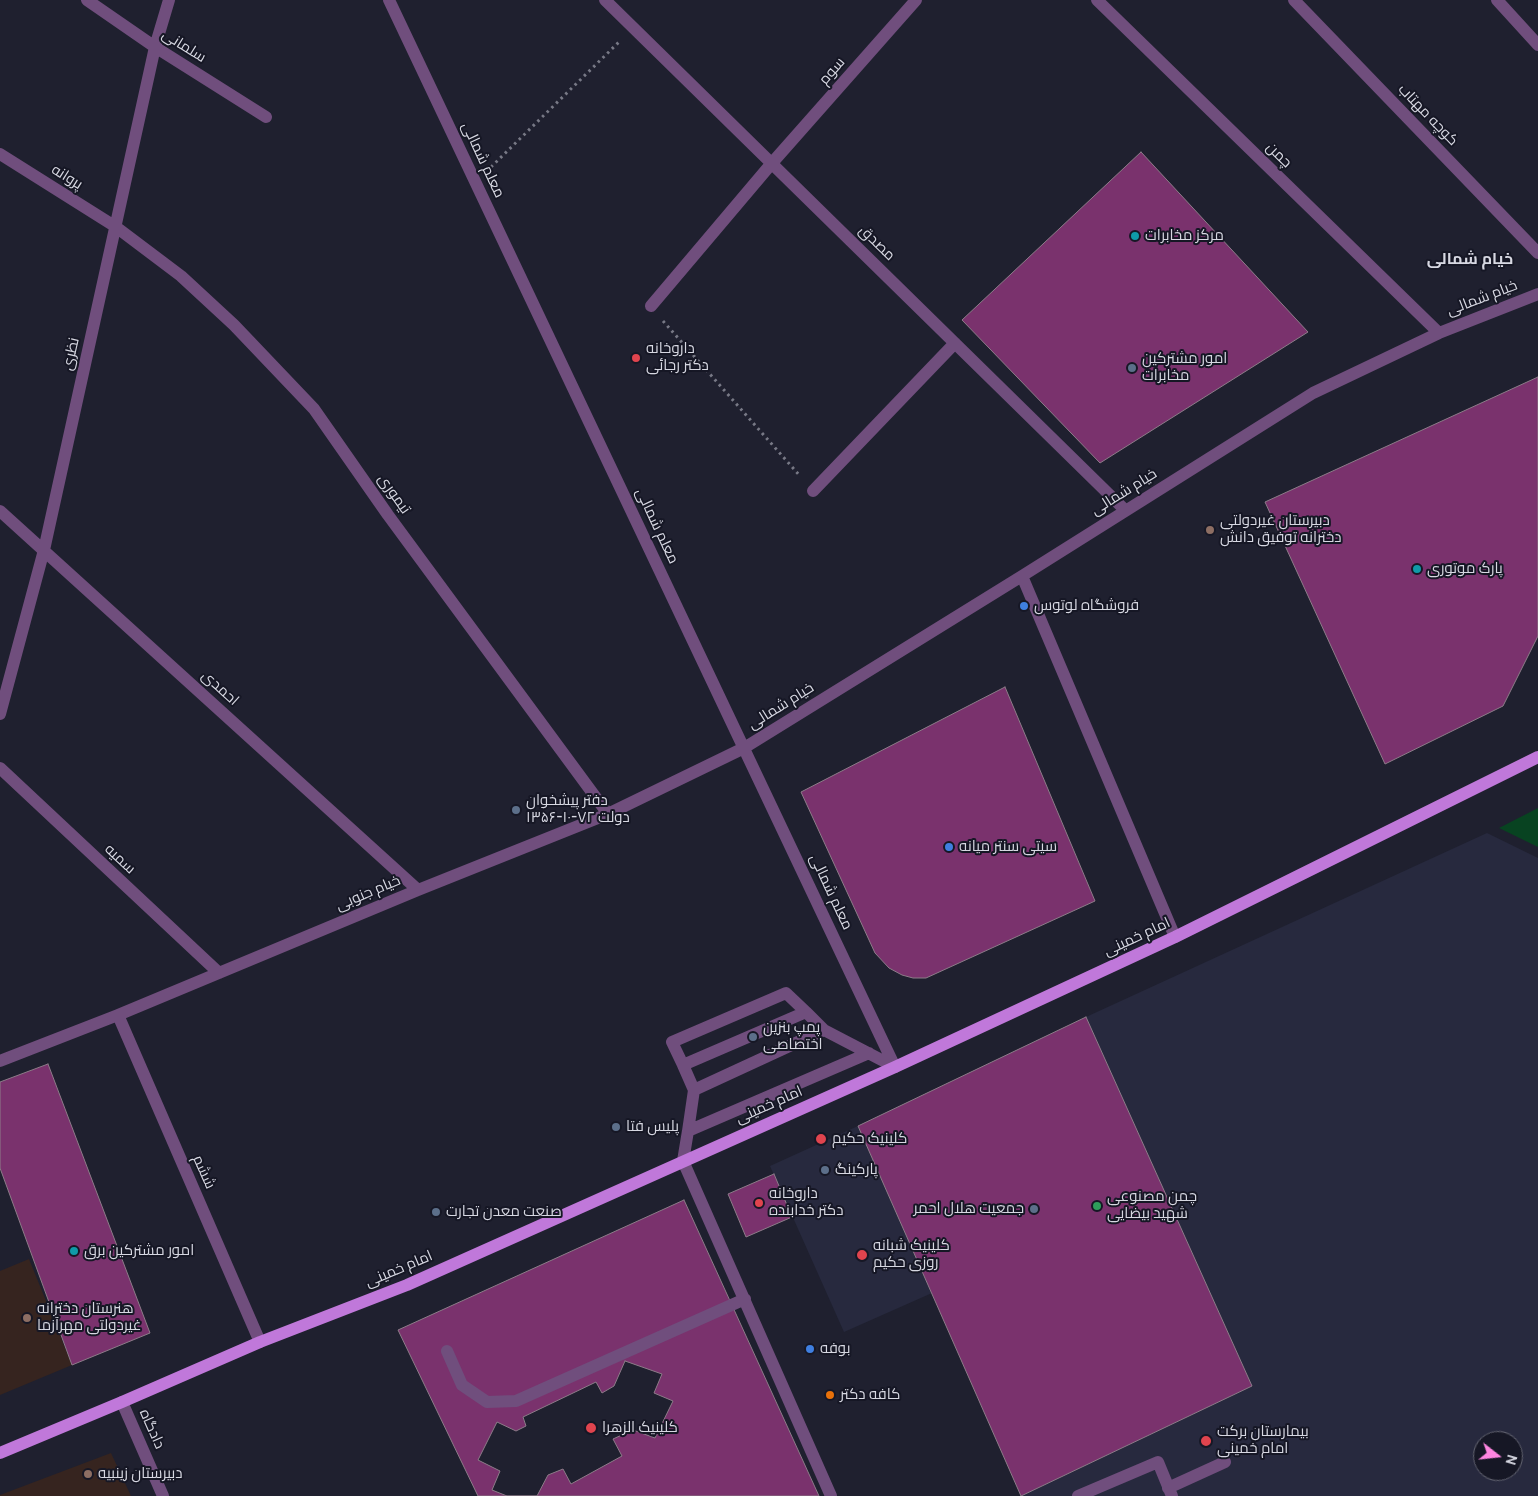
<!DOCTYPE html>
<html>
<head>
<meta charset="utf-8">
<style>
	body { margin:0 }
	#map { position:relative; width:1538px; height:1496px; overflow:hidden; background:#1f202f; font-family:Cabin,sans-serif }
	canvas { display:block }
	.north { position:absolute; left:1473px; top:1431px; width:50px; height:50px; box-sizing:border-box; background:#161725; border:1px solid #636471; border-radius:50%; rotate:106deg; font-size:14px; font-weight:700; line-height:20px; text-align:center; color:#d7d8e2 }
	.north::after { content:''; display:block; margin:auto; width:18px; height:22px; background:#fe85e0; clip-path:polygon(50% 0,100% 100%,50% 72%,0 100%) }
</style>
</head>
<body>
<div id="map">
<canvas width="1538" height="1496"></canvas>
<div class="north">N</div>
</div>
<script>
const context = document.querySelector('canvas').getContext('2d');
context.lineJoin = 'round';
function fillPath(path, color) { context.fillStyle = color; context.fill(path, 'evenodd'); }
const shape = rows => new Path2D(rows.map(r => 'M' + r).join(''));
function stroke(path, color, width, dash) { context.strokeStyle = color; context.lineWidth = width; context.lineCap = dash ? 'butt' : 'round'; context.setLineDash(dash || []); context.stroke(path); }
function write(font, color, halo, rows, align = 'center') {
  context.font = font + ' Cabin,Cairo,sans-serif'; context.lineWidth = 4; context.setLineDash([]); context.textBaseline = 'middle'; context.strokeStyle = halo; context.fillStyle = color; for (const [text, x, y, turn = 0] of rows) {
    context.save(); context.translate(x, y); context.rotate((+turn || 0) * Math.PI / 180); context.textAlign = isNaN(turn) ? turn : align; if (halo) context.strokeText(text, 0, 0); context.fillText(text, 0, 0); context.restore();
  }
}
fillPath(shape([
	[1487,833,1538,858,1538,1496,1021,1496,1252,1386,1086,1017],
	[1483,1441,1513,1441,1513,1471,1483,1471],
	[858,1126,932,1293,844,1332,770,1166]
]), '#27293e');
fillPath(shape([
	[29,1259,72,1365,0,1395,0,1271],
	[111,1453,131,1496,0,1496,0,1495]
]), '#36241f');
fillPath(shape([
	[1538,808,1538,847,1499,828]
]), '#084321');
const building = shape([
	[1141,152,1308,332,1100,463,962,320,1141,152],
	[1538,377,1538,636,1503,706,1385,764,1265,502,1538,377],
	[1005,687,1095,901,926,978,913,978,902,975,889,968,875,953,801,792,1005,687],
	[1086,1017,1252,1386,1021,1496,858,1126,1086,1017],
	[48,1064,150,1333,72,1365,0,1168,0,1082,48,1064],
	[774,1174,792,1217,746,1237,728,1194,774,1174],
	[684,1200,819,1496,478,1496,398,1330,684,1200],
	[625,1361,662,1374,654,1393,673,1401,655,1438,633,1430,613,1439,622,1456,571,1484,563,1469,548,1475,537,1496,507,1496,492,1490,500,1471,478,1460,497,1422,516,1431,526,1426,523,1417,596,1382,602,1393,614,1386,625,1361]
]);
fillPath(building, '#7a326d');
stroke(building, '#8d7c89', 1);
stroke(shape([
	[491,167,619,42],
	[663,321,800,476]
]), '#787986', 3, [2.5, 4]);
stroke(shape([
	[87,0,155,47,266,117],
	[389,0,895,1067],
	[605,0,1125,510],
	[1097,0,1439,333],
	[1294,0,1538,253],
	[1497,0,1538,45],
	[0,154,116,227,181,276,234,325,314,409,388,515,608,814],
	[651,306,772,163,916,0],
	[813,491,955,343],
	[0,511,418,890],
	[1022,576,1175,937],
	[0,714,44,550,155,47,169,0],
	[0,768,219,973],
	[118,1015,260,1342],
	[0,1061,118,1015,418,890,608,814,744,748,1022,576,1313,393,1439,333,1538,294],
	[683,1065,672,1042,786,993,806,1012],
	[694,1090,683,1065,806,1012,824,1030,895,1067],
	[688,1131,694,1090,824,1030],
	[447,1351,462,1385,487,1402,516,1401,745,1299],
	[122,1402,163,1496],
	[1168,1488,1225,1462],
	[831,1496,683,1161,688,1131,869,1053],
	[1078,1496,1158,1462,1172,1496]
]), '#704e7d', 12);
stroke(shape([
	[0,1453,122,1402,260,1342,407,1285,895,1067,1175,937,1538,757]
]), '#c078da', 12);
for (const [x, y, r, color] of [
	[1135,236,5,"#0f9aa8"],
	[636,358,5,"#e0444e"],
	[1132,368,5,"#5c6f8a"],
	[1210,530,5,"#8d6e63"],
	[1417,569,5,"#0f9aa8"],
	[1024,606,5,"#3f7fe0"],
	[516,810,5,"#5c6f8a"],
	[949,847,5,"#3f7fe0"],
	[753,1037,5,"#5c6f8a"],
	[616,1127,5,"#5c6f8a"],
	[821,1139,6,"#e0444e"],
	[825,1170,5,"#5c6f8a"],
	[759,1203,5,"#e0444e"],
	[1097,1206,5,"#2e9e5b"],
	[1034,1209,5,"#5c6f8a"],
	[436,1212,5,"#5c6f8a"],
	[74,1251,5,"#0f9aa8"],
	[862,1255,6,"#e0444e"],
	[27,1318,5,"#8d6e63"],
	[810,1349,5,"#3f7fe0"],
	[830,1395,5,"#e8710a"],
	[591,1428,6,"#e0444e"],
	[1206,1441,6,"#e0444e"],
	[88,1474,5,"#8d6e63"]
]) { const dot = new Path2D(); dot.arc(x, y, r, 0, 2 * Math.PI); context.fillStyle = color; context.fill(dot); stroke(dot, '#161725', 2); }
write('15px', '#d7d8e2', '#161725', [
	["سلمانی",184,46,32],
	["سوم",832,71,-49],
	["کوچه مهتاب",1428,115,46],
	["چمن",1279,155,44],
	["معلم شمالی",483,160,65],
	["پروانه",67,177,32],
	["مصدق",877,243,44],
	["خیام شمالی",1482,298,-21],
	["نظری",71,354,-77],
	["خیام شمالی",1124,492,-32],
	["تیموری",394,494,55],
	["معلم شمالی",657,526,65],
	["احمدی",220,688,42],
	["خیام شمالی",781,706,-32],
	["سميه",120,859,43],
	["معلم شمالی",831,892,65],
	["خیام جنوبی",368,893,-23],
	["امام خمینی",1137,937,-25],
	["امام خمینی",769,1105,-24],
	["ششم",204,1172,66],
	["امام خمینی",399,1269,-23],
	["دادگاه",152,1429,66]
]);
write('15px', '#d7d8e2', '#161725', [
	["مرکز مخابرات",1145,236],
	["داروخانه",646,349],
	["دکتر رجائی",646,366],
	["امور مشترکین",1142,359],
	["مخابرات",1142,376],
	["دبیرستان غیردولتی",1220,521],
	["دخترانه توفیق دانش",1220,538],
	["پارک موتوری",1427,569],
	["فروشگاه لوتوس",1034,606],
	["دفتر پیشخوان",526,801],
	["دولت ۷۲-۱۰-۱۳۵۶",526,818],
	["سیتی سنتر میانه",959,847],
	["پمپ بنزین",763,1028],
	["اختصاصی",763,1045],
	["پلیس فتا",626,1127],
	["کلینیک حکیم",832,1139],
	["پارکینگ",835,1170],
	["داروخانه",769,1194],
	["دکتر خدابنده",769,1211],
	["چمن مصنوعی",1107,1197],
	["شهید بیضایی",1107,1214],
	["جمعیت هلال احمر",1024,1209,"right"],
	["صنعت معدن تجارت",446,1212],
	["کلینیک شبانه",873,1246],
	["روزی حکیم",873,1263],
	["امور مشترکین برق",84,1251],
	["هنرستان دخترانه",37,1309],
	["غیردولتی مهرآزما",37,1326],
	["بوفه",820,1349],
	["کافه دکتر",840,1395],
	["کلینیک الزهرا",602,1428],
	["بیمارستان برکت",1217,1432],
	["امام خمینی",1217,1449],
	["دبیرستان زینبیه",98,1474]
], 'left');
write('bold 16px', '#d7d8e2', '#161725', [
	["خیام شمالی",1470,259]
]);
</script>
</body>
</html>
